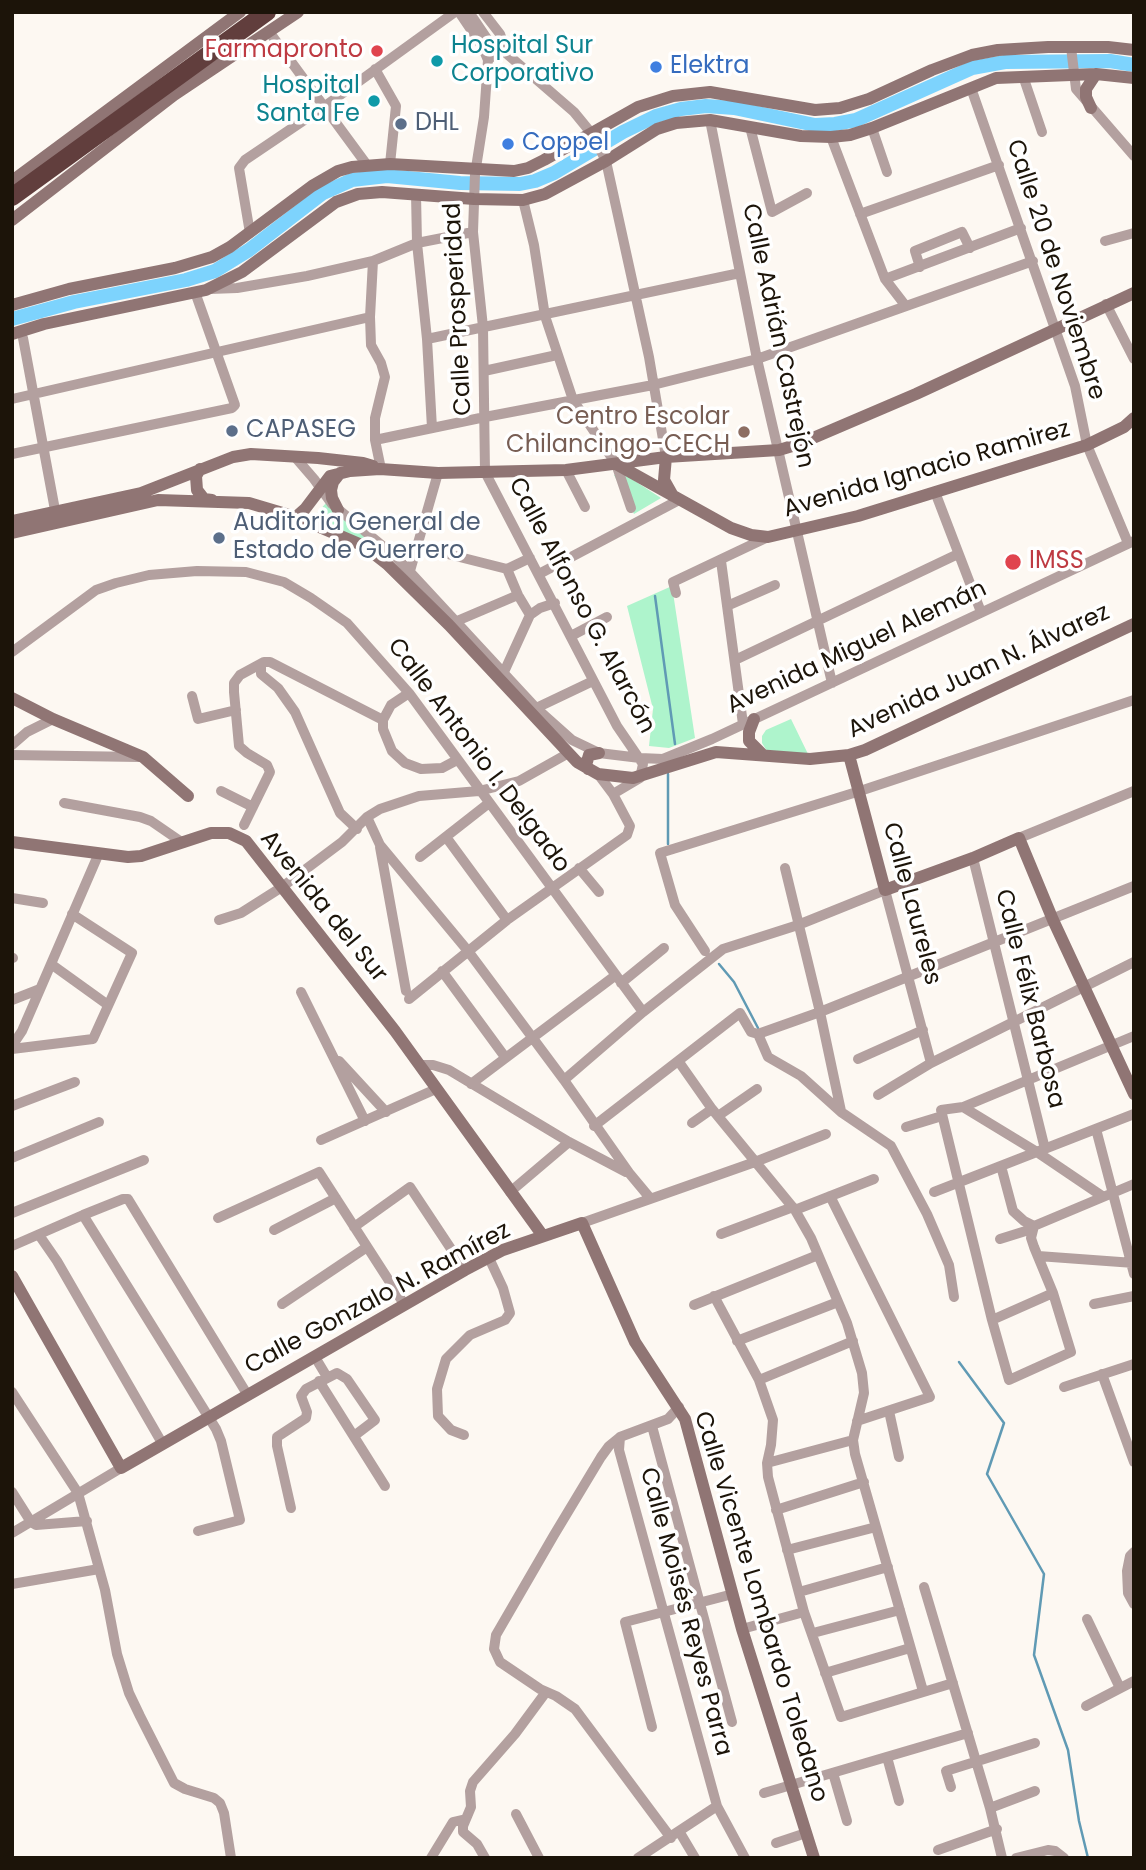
<!DOCTYPE html>
<html>
<head>
<meta charset="utf-8">
<style>
	body { margin:0 }
	#map { position:relative; width:1146px; height:1870px; overflow:hidden; background:#fdf8f2; font-family:Poppins,sans-serif }
	canvas { display:block }
	.frame { position:absolute; inset:0; border:14px solid #1c1409; pointer-events:none }
</style>
</head>
<body>
<div id="map">
<canvas width="1146" height="1870"></canvas>
<div class="frame"></div>
</div>
<script>
const context = document.querySelector('canvas').getContext('2d');
context.lineJoin = 'round';
function fillPath(path, color) { context.fillStyle = color; context.fill(path, 'evenodd'); }
const shape = rows => new Path2D(rows.map(r => 'M' + r).join(''));
function stroke(path, color, width, dash) { context.strokeStyle = color; context.lineWidth = width; context.lineCap = dash ? 'butt' : 'round'; context.setLineDash(dash || []); context.stroke(path); }
function write(font, color, halo, rows, align = 'center') {
  context.font = font + ' Poppins,sans-serif'; context.lineWidth = 7; context.setLineDash([]); context.textBaseline = 'middle'; context.strokeStyle = halo; context.fillStyle = color; for (const [text, x, y, turn = 0] of rows) {
    context.save(); context.translate(x, y); context.rotate((+turn || 0) * Math.PI / 180); context.textAlign = isNaN(turn) ? turn : align; if (halo) context.strokeText(text, 0, 0); context.fillText(text, 0, 0); context.restore();
  }
}
fillPath(shape([
	[621,472,661,498,634,514,614,475],
	[326,503,391,558,378,547,312,519],
	[672,586,695,738,669,748,649,746,653,709,627,606],
	[791,719,808,754,767,751,762,743,762,736,766,730]
]), '#aef4cc');
stroke(shape([
	[655,596,675,744],
	[668,844,668,774],
	[719,964,734,982,758,1028],
	[959,1362,1004,1423,987,1474,1044,1574,1034,1655,1068,1750,1079,1821,1088,1858]
]), '#609ab4', 2.5);
stroke(shape([
	[12,319,74,302,186,280,215,271,249,250,323,193,352,180,387,176,460,183,520,184,535,181,554,173,623,132,656,116,681,109,706,106,734,108,815,125,835,124,856,120,972,68,1005,62,1110,61,1134,65]
]), '#7dd3fd', 14);
stroke(shape([
	[459,12,482,46,488,60,484,117,475,174,473,232,483,327,485,472,617,726,643,764,640,778,613,794],
	[469,12,492,46,495,54,488,60],
	[483,12,500,34,507,54,574,112,592,134,606,161,649,357,666,457],
	[270,33,367,165],
	[1071,47,1076,89,1134,156],
	[375,69,396,106,390,164],
	[1023,76,1042,132],
	[971,88,1075,386,1087,445,1128,543],
	[710,120,757,359,832,683],
	[750,127,772,212,807,193],
	[872,128,887,172],
	[831,137,885,279,905,305],
	[416,194,417,243,427,339,432,428],
	[523,200,534,245,545,316,573,400,616,464,631,508],
	[860,214,999,165],
	[250,233,239,168,245,160,325,106,455,12],
	[1105,241,1134,233],
	[373,261,370,317,371,345,381,363,385,377,375,418,375,440,381,469],
	[920,267,915,251,962,232,970,248],
	[885,279,1021,228],
	[210,289,237,288,307,276,373,261,417,243,473,232],
	[1106,304,1134,359],
	[23,338,55,510],
	[427,339,740,273],
	[484,371,557,355],
	[12,399,370,317],
	[375,440,485,417,653,385,757,359,1033,261],
	[12,454,232,408,235,405,195,292],
	[295,457,314,479,332,504,396,557,535,707,572,740,599,753,640,758,663,759,712,739,1134,541],
	[566,470,585,507],
	[935,492,981,612],
	[416,546,507,569,530,558],
	[721,561,743,724],
	[507,569,518,595,530,615],
	[410,571,438,473],
	[539,574,679,500],
	[676,593,673,582,768,537],
	[727,606,775,585],
	[457,621,518,595],
	[571,636,607,617],
	[12,652,96,590,116,583,149,575,197,571,246,572,284,582,311,598,347,623,409,693,643,1012],
	[735,660,958,554],
	[261,665,261,674,278,688,295,712,340,813,357,829],
	[504,672,530,615,540,608,555,603],
	[409,693,391,705,383,720,383,729,392,751,405,763,421,769,442,768,457,760],
	[192,696,198,719,236,710],
	[532,710,593,681],
	[12,745,27,732,53,719],
	[12,755,139,757],
	[221,791,253,807],
	[64,803,140,817,151,821,183,843],
	[367,817,380,845,468,951,564,1080,630,1174,650,1198],
	[244,825,270,772,267,765,247,753,239,746,234,692,234,683,240,675,264,662,270,662,383,720],
	[446,837,507,920],
	[1019,838,1134,791],
	[380,847,406,991],
	[420,857,489,803],
	[973,858,1045,1149],
	[579,868,599,892],
	[785,868,820,1012,841,1111],
	[12,898,43,903],
	[219,920,241,913,282,887,342,842,367,817,380,809,419,796,479,791,519,781,567,754],
	[705,951,675,905,660,853,860,791,1134,700],
	[12,958,13,958],
	[51,964,108,1005],
	[442,971,505,1057],
	[621,983,664,948],
	[301,992,365,1121],
	[409,999,507,920,627,835,630,826,613,794,598,774],
	[12,1000,40,989],
	[758,1034,768,1057,801,1076,841,1112,891,1146,927,1214,949,1265,954,1297],
	[12,1046,22,1031,99,853],
	[12,1049,93,1039,132,953,72,914],
	[858,1059,923,1030],
	[339,1061,386,1112],
	[679,1062,712,1109,795,1210,811,1238,847,1323,862,1373,864,1393,853,1440,855,1454,923,1691],
	[420,1065,433,1065,449,1070,569,1142,626,1172],
	[564,1080,643,1012,723,949,798,925,885,890,931,1063],
	[471,1084,616,975],
	[878,1095,931,1063,1134,962],
	[12,1106,75,1082],
	[963,1107,1134,1036],
	[718,1116,757,1089],
	[692,1123,712,1109],
	[594,1126,740,1013,751,1032,758,1034,820,1012,1134,886],
	[906,1127,942,1116],
	[1096,1129,1134,1274],
	[321,1140,436,1089],
	[12,1158,99,1122],
	[1001,1166,1013,1211,1024,1221,1034,1226],
	[510,1192,569,1142],
	[934,1192,1134,1114],
	[830,1196,930,1397,857,1421],
	[795,1210,874,1179],
	[12,1213,144,1160],
	[83,1215,216,1429,221,1441,240,1520,198,1531],
	[218,1218,319,1172,404,1304],
	[582,1223,755,1162,826,1134],
	[1034,1226,1031,1238,1034,1247,1053,1293,1071,1352,1009,1380,992,1320,941,1110,963,1107,1037,1152,1102,1196],
	[1034,1226,1134,1184],
	[354,1227,410,1187,465,1270],
	[274,1230,336,1198],
	[721,1234,793,1207],
	[39,1235,57,1261,162,1443],
	[1000,1239,1032,1229],
	[12,1246,83,1215,123,1199,128,1199,247,1394],
	[1038,1256,1134,1263],
	[714,1296,759,1380,773,1420,771,1445,767,1463,768,1477,804,1612,841,1717,953,1683],
	[282,1304,367,1247],
	[1094,1304,1134,1296],
	[694,1305,818,1255],
	[992,1320,1053,1293],
	[737,1341,838,1302],
	[315,1357,327,1377],
	[1102,1374,1134,1462],
	[759,1380,853,1341],
	[319,1381,385,1486],
	[1064,1387,1134,1364],
	[12,1392,78,1493,105,1590,117,1654,129,1693,140,1716,174,1783,185,1789,214,1798,220,1803,224,1813,231,1858],
	[679,1407,668,1419,620,1437,619,1450,717,1806,745,1858],
	[889,1411,899,1457],
	[652,1426,732,1722],
	[464,1435,451,1430,438,1416,437,1389,446,1359,470,1335,505,1320,510,1313,503,1288,489,1258],
	[620,1437,609,1446,601,1457,554,1535,496,1635,494,1649,500,1662,540,1689,556,1696,575,1709,671,1838],
	[767,1463,853,1440],
	[12,1492,31,1522,36,1525,87,1521],
	[291,1508,277,1446,277,1437,306,1418,307,1412,301,1396,306,1389,337,1373,347,1379,375,1420,354,1436],
	[776,1510,864,1482],
	[12,1533,121,1468],
	[787,1550,876,1527],
	[1134,1552,1130,1556,1127,1571,1128,1593,1134,1604],
	[12,1584,99,1569],
	[924,1587,990,1808,1002,1858],
	[799,1592,888,1567],
	[1087,1619,1120,1688],
	[742,1629,804,1612],
	[813,1633,900,1610],
	[825,1673,910,1648],
	[1086,1706,1134,1681],
	[652,1727,625,1622,733,1594],
	[887,1757,899,1801],
	[833,1773,847,1821],
	[951,1787,946,1771,1035,1743],
	[764,1793,968,1733],
	[990,1808,1035,1791],
	[516,1814,539,1858],
	[679,1831,695,1858],
	[776,1843,806,1833],
	[938,1850,997,1829],
	[431,1858,453,1822,466,1819],
	[485,1858,477,1844,463,1832,463,1826,471,1807,470,1791,473,1782,515,1734,546,1692],
	[638,1858,717,1806],
	[1016,1858,1048,1850,1055,1851,1064,1858]
]), '#b3a09f', 10);
stroke(shape([
	[1091,108,1086,97,1086,89,1096,74],
	[12,181,240,12],
	[12,220,174,95,298,12],
	[12,305,69,289,175,268,212,257,230,247,312,186,338,171,352,167,390,164,514,171,528,168,544,160,638,107,673,96,710,92,815,110,840,108,869,99,932,70,972,55,998,50,1048,47,1108,47,1134,50],
	[12,334,44,324,206,290,242,272,336,202,358,194,382,192,474,199,523,200,545,194,606,161,657,129,676,123,710,120,801,136,831,137,850,135,872,128,996,78,1096,74,1134,78],
	[666,457,664,480,673,496],
	[616,464,731,528,751,535,768,537,858,516,1087,445,1124,427,1134,418],
	[200,469,196,476,197,490,204,499,212,500],
	[338,510,332,498,331,490,333,482,340,473],
	[296,517,305,509,330,476,350,471,380,469,438,473,566,470,666,457,779,450,799,444,916,394,1134,293],
	[12,521,141,493,233,457,251,454,318,458,363,463,373,466],
	[12,533,158,500,249,503,296,517,364,546,387,564,449,625,577,762,598,774,633,778,716,752,810,759,849,755,865,750,1134,624],
	[12,698,53,719,143,757,188,796],
	[754,719,749,732,749,741,763,755],
	[849,755,885,890,973,858,1019,838,1053,920,1134,1094],
	[588,769,586,765,589,755,599,753],
	[12,842,128,857,141,856,211,833,229,833,246,841,395,1031,543,1236],
	[12,1276,121,1468,465,1270,503,1250,582,1223,635,1342,685,1419,742,1629,814,1858]
]), '#907574', 12);
stroke(shape([
	[12,197,267,12]
]), '#613e3d', 18);
for (const [x, y, r, color] of [
	[377,51,7,"#e0444e"],
	[437,61,7,"#0f9aa8"],
	[656,67,7,"#3f7fe0"],
	[374,101,7,"#0f9aa8"],
	[401,124,7,"#5c6f8a"],
	[508,144,7,"#3f7fe0"],
	[232,431,7,"#5c6f8a"],
	[744,432,7,"#8d6e63"],
	[219,538,7,"#5c6f8a"],
	[1013,562,9,"#e0444e"]
]) { const dot = new Path2D(); dot.arc(x, y, r, 0, 2 * Math.PI); context.fillStyle = color; context.fill(dot); stroke(dot, '#fff', 2.5); }
write('24px', '#0d838f', '#fff', [
	["Hospital Sur",451,47],
	["Corporativo",451,75],
	["Hospital",360,87,"right"],
	["Santa Fe",360,115,"right"]
], 'left');
write('24px', '#be3a42', '#fff', [
	["Farmapronto",363,51],
	["IMSS",1029,562,"left"]
], 'right');
write('24px', '#366cbe', '#fff', [
	["Elektra",670,67],
	["Coppel",522,144]
], 'left');
write('24px', '#4e5e75', '#fff', [
	["DHL",415,124],
	["CAPASEG",246,431],
	["Auditoria General de",233,524],
	["Estado de Guerrero",233,552]
], 'left');
write('24px', '#1c1409', '#fff', [
	["Calle 20 de Noviembre",1055,270,72],
	["Calle Prosperidad",459,309,-93],
	["Calle Adrián Castrejón",777,336,78],
	["Avenida Ignacio Ramirez",927,470,-16],
	["Calle Alfonso G. Alarcón",581,606,62],
	["Avenida Miguel Alemán",857,648,-25],
	["Avenida Juan N. Álvarez",979,672,-25],
	["Calle Antonio I. Delgado",478,756,53],
	["Calle Laureles",911,904,75],
	["Avenida del Sur",323,907,51],
	["Calle Félix Barbosa",1029,999,76],
	["Calle Gonzalo N. Ramírez",378,1299,-28],
	["Calle Vicente Lombardo Toledano",760,1607,73],
	["Calle Moisés Reyes Parra",685,1612,75]
]);
write('24px', '#785e54', '#fff', [
	["Centro Escolar",730,418],
	["Chilancingo-CECH",730,446]
], 'right');
</script>
</body>
</html>
